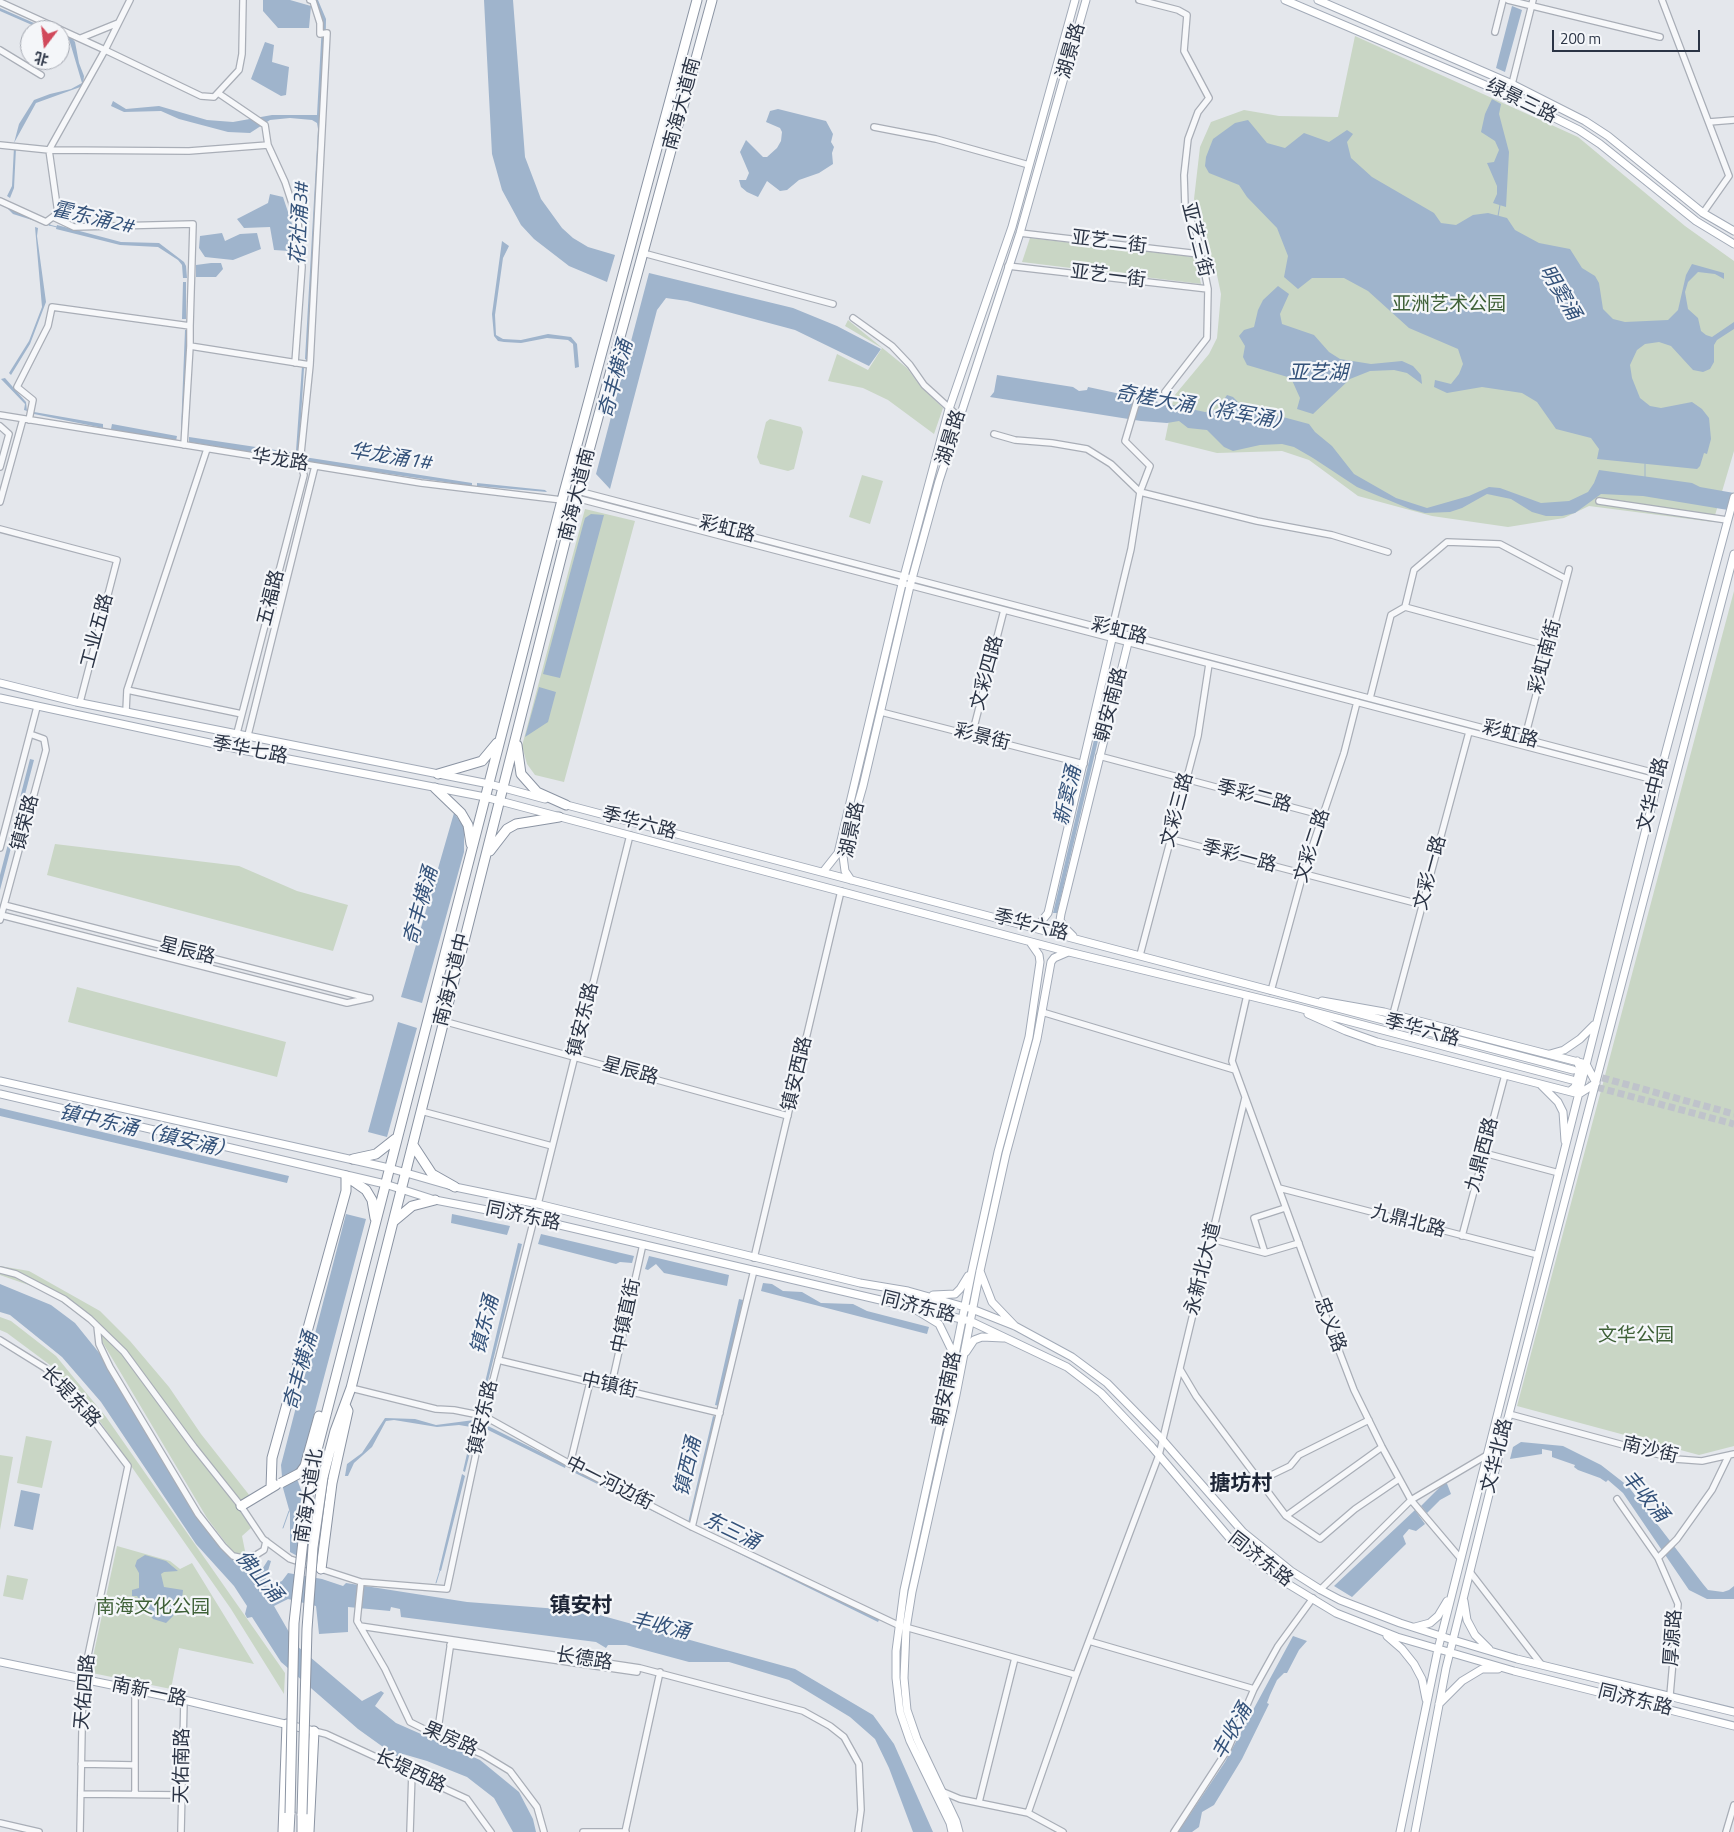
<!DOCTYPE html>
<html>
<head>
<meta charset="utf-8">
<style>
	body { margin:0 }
	#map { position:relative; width:1734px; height:1832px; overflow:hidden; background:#e4e7ec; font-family:"Titillium Web","Noto Sans SC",sans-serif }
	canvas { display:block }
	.north { position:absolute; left:20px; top:20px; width:50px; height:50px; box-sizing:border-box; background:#f4f6f9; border:1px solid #a4a8b1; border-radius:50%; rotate:195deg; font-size:14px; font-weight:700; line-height:20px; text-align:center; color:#2b3445 }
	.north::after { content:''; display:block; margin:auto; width:18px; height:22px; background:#d1495b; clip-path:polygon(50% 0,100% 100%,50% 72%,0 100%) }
	.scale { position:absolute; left:1552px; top:30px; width:148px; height:22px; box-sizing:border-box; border:2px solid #2b3445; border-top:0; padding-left:6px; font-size:15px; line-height:18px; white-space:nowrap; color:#2b3445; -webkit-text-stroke:4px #f4f6f9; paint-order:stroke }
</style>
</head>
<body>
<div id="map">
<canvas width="1734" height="1832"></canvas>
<div class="north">北</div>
<div class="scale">200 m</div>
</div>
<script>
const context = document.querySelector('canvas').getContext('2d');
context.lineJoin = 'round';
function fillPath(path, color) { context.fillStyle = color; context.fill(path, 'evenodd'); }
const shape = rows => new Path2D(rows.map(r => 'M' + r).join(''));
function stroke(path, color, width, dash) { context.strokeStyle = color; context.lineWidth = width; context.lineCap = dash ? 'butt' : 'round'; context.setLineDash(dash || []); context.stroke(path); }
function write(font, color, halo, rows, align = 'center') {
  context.font = font + ' "Titillium Web","Noto Sans SC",sans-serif'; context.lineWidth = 4.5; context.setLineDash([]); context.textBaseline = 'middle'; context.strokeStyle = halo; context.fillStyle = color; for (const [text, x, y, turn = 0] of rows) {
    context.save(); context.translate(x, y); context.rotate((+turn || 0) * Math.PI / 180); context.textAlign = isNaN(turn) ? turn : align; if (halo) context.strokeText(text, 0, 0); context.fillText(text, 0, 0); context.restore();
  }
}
fillPath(shape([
	[1355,36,1578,137,1685,226,1734,261,1734,451,1713,522,1589,506,1564,518,1508,527,1432,516,1358,496,1309,460,1282,451,1217,453,1165,440,1174,396,1209,354,1217,338,1221,294,1217,275,1194,199,1200,147,1211,122,1244,110,1279,116,1338,117],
	[1030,238,1195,257,1201,284,1022,262],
	[848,320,907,368,921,387,943,408,934,434,888,400,863,388,828,381,837,354,868,370,882,348,845,326],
	[770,419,801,427,803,432,794,469,788,471,760,464,757,457,766,422],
	[862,475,883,481,870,524,849,517],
	[585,509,635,521,564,782,535,775,527,764,522,746],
	[1734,591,1734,1446,1699,1455,1517,1406],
	[55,844,239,866,297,891,348,905,333,951,47,875],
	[77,987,286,1042,277,1077,68,1022],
	[0,1266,29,1271,100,1311,130,1341,169,1387,201,1434,250,1496,238,1505,251,1528,242,1536,246,1556,234,1554,207,1518,103,1343,100,1331,59,1300,37,1288,0,1275],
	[0,1317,11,1321,56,1356,106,1417,285,1673,284,1694,231,1609,101,1423,50,1365,7,1333,0,1330],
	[26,1436,52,1441,42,1488,17,1483],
	[0,1455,13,1457,0,1530],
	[117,1546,170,1561,180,1569,192,1563,254,1664,179,1648,171,1689,92,1673,91,1666],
	[7,1575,28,1579,23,1600,3,1596]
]), '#c9d6c5');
fillPath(shape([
	[263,0,290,0,311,6,309,28,278,28,263,11],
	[310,0,318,0,326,19,325,76,308,361,305,359,318,129,317,123,312,120,290,118,270,120,250,133,228,132,179,119,161,111,124,112,111,106,113,101,126,109,159,106,207,120,233,122,272,115,317,115,322,24],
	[484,0,513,0,525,157,541,199,562,228,573,238,588,247,615,255,607,282,569,266,534,239,521,225,502,190,492,154],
	[1512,6,1522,10,1505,72,1496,68],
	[0,8,34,23,53,30,32,25,0,11],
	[60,33,71,37,75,42,79,63,84,76,83,86,36,103,14,143,19,124,34,100,50,94,71,89,82,83,69,39,60,35],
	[265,42,274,45,272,62,289,67,286,95,281,96,251,79],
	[1492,99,1501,104,1499,114,1509,152,1506,207,1493,203,1497,194,1497,186,1487,163,1494,162,1499,150,1495,141,1481,132,1485,114],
	[778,109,826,121,833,134,831,142,834,147,832,153,833,164,819,173,799,180,787,190,780,191,767,181,758,197,747,192,741,187,739,180,746,180,749,173,740,152,746,140,763,157,767,157,777,148,781,141,782,132,780,128,766,122,770,111],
	[1248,120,1267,143,1285,148,1304,133,1329,142,1347,130,1353,134,1347,142,1351,158,1372,177,1434,213,1441,223,1456,225,1473,215,1488,213,1507,218,1515,230,1539,243,1570,249,1582,268,1595,276,1599,283,1603,309,1613,319,1625,322,1668,320,1678,310,1686,275,1692,264,1724,273,1724,279,1715,274,1698,272,1688,282,1685,292,1688,309,1698,318,1701,331,1706,335,1712,337,1734,322,1734,329,1717,340,1714,345,1714,362,1710,369,1703,372,1693,370,1671,346,1659,342,1645,344,1637,350,1630,365,1632,378,1640,398,1650,406,1661,408,1692,402,1702,409,1709,418,1711,439,1707,454,1704,453,1700,466,1697,469,1597,459,1599,449,1591,438,1556,429,1537,402,1522,393,1482,387,1447,393,1434,387,1435,380,1451,384,1459,374,1463,364,1458,349,1409,328,1368,291,1344,278,1312,278,1298,289,1284,277,1288,256,1277,228,1247,197,1239,185,1209,173,1205,166,1206,157,1213,139,1235,123],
	[14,147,16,148,14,188,10,198,7,196,12,186],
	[270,194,283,197,294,230,289,235,289,251,274,250,270,227,244,228,237,219,268,203],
	[5,206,50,224,51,226,13,214],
	[57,225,121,242,159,243,184,262,186,266,187,278,183,278,182,265,178,260,158,247,120,245,56,229],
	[35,227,38,228,37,236,46,302,30,344,11,375,9,373,29,341,42,307],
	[222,233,225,241,240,234,257,233,261,249,233,260,205,257,199,248,200,236],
	[502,241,509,246,503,258,495,315,496,335,503,339,521,340,548,334,571,337,577,344,579,367,575,368,573,344,568,340,547,338,521,343,504,342,498,341,494,336,492,314],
	[211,263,221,263,223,269,216,277,196,277,196,265],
	[649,273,793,308,837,326,881,349,869,366,795,330,687,301,666,298,657,310,610,489,596,474],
	[183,282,186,282,186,319,182,319],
	[1278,286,1289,294,1280,314,1282,324,1314,335,1329,352,1340,359,1371,364,1402,361,1413,366,1421,375,1422,384,1407,373,1394,370,1370,371,1350,379,1313,414,1297,409,1300,398,1291,378,1247,365,1243,357,1245,346,1239,336,1244,330,1254,327,1258,310,1263,300],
	[185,330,188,330,184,430,181,430],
	[302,366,304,368,299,451,296,451],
	[997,375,1073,387,1079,391,1087,390,1088,387,1205,412,1217,410,1227,395,1233,397,1242,406,1309,424,1315,432,1332,446,1354,474,1396,498,1427,508,1469,496,1489,487,1500,488,1541,503,1569,501,1588,492,1594,483,1599,470,1692,483,1700,487,1734,493,1734,511,1643,496,1601,494,1575,513,1562,516,1546,516,1532,512,1511,499,1487,494,1462,508,1450,512,1425,513,1410,509,1357,487,1313,458,1294,447,1282,444,1260,445,1233,451,1224,447,1207,430,1188,428,1179,421,1167,423,1141,421,990,397,994,392],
	[5,378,26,402,27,411,24,410,25,404,1,379],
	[34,412,103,424,103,428,34,414],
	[112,424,177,436,176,441,114,431,111,429],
	[189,437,296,453,299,454,298,460,189,442],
	[304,457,472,483,472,486,314,463,303,460],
	[477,483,545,490,547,492,477,486],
	[591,514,604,515,560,678,543,674,583,525,585,518],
	[1107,685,1111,686,1057,913,1053,913],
	[539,687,556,692,548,722,525,737],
	[30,759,34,760,0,890,0,875],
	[454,813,464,827,464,852,422,1003,401,997],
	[398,1022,417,1028,387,1137,368,1132],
	[0,1108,289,1176,287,1183,0,1116],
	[346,1214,366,1219,297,1479,303,1495,301,1558,290,1552,290,1513,283,1488,281,1465],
	[452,1214,510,1226,507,1235,451,1223],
	[541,1234,634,1256,632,1263,620,1262,616,1264,538,1244],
	[518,1243,522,1244,480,1413,478,1412],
	[649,1256,729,1275,727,1286,664,1273,656,1264,648,1270,645,1269],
	[763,1283,772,1284,783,1291,802,1292,821,1303,853,1304,867,1311,929,1327,927,1334,761,1291],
	[0,1284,51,1305,75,1323,100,1354,146,1432,229,1555,261,1571,268,1560,271,1561,264,1584,267,1587,282,1581,288,1573,322,1579,343,1586,346,1583,467,1602,585,1611,795,1669,873,1715,894,1744,933,1832,913,1832,889,1768,875,1739,850,1717,789,1680,729,1662,689,1662,626,1645,608,1645,606,1648,596,1642,401,1617,400,1609,391,1607,390,1611,348,1607,348,1632,319,1634,316,1606,288,1599,274,1606,297,1646,362,1701,381,1691,384,1693,375,1706,396,1723,480,1760,519,1792,533,1819,536,1832,513,1832,494,1798,467,1777,427,1761,403,1754,397,1757,358,1729,281,1662,252,1617,247,1618,245,1614,247,1606,234,1586,196,1544,101,1402,62,1357,10,1315,0,1312],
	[739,1299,743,1300,719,1406,715,1405],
	[477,1415,479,1416,479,1424,476,1429,465,1472,463,1471,473,1428,471,1427,459,1425,437,1427,394,1420,386,1421,372,1447,354,1463,348,1476,345,1476,347,1464,362,1453,385,1418,415,1419,436,1425,474,1420],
	[713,1416,716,1417,691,1525,688,1523],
	[484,1424,566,1465,565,1468,484,1428],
	[1521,1442,1563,1446,1601,1465,1628,1486,1703,1584,1708,1590,1723,1592,1729,1590,1734,1586,1734,1599,1707,1599,1689,1590,1623,1493,1608,1480,1606,1482,1600,1478,1578,1470,1574,1467,1575,1465,1552,1457,1552,1451,1542,1449,1542,1454,1510,1459,1513,1447],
	[572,1468,880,1618,878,1622,571,1471],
	[462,1474,465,1476,441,1571,439,1570],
	[1446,1481,1451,1494,1440,1500,1427,1513,1421,1506],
	[21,1490,40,1494,33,1530,14,1526],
	[1415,1510,1425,1524,1416,1531,1409,1529,1403,1536,1406,1544,1352,1597,1334,1586],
	[145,1555,166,1561,178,1571,164,1572,161,1574,164,1587,183,1590,181,1610,175,1610,173,1616,166,1623,153,1619,137,1596,132,1596,132,1590,139,1588,139,1573,135,1566,137,1560],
	[1293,1636,1307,1641,1299,1650,1287,1673,1284,1673,1277,1680,1270,1695,1267,1703,1269,1704,1242,1759,1214,1805,1202,1812,1199,1827,1192,1832,1178,1832,1225,1762]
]), '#9fb4cc');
stroke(shape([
	[1498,216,1500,205],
	[49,225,57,227],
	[1645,464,1645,477],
	[283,1528,289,1511],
	[436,1583,440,1570]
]), '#9fb4cc', 1);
stroke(shape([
	[1592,1075,1734,1114],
	[1577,1082,1734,1124]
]), '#bfc3cb', 7, [7, 3.5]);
const minor = shape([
	[130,0,105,50,201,96,214,97,239,70,242,54,243,0],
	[1139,0,1178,10,1187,15,1184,51,1209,98,1198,112,1188,139,1184,175,1185,206,1197,235,1208,289,1207,338,1165,392],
	[1508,0,1660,37],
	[1662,0,1729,176,1703,213],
	[0,2,105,50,49,150,189,151,268,145],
	[1495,32,1503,0],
	[81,38,118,23],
	[0,50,41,75],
	[1512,84,1533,0],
	[218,93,265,125,268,145,285,182,298,222,302,267,295,363],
	[1709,122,1734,120],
	[874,127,936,139,1029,165],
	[0,145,49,150,58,213,46,222,0,201],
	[53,217,74,227,193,224,190,326],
	[1020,233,1199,254],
	[643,253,833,304],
	[1008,266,1208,289],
	[853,318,892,346,910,365,924,385,958,416],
	[310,365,327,33,320,34,320,23,313,1,310,0],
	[0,415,421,483,562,500],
	[29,420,33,400,17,387,48,326,52,307,190,326,190,346],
	[0,426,9,434,0,467],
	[994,434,1015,440,1052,443,1087,449,1111,464,1140,492,1257,521,1332,535,1388,552],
	[184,445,190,346,310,365,300,463,304,475,237,733],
	[578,491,1659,774],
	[576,498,1658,781],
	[1599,501,1727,520],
	[0,502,23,419],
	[0,529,117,560,80,702],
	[1405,607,1541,644],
	[1111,632,1131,549,1140,492,1150,466,1125,441,1139,394],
	[127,690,242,714],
	[1370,698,1391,615,1405,607,1414,570,1447,542,1500,544,1566,579],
	[126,711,127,690,207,449],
	[881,712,1084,764],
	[248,735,315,466],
	[972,735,1004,610],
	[1524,741,1569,569],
	[1099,756,1321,815],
	[1171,839,1423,905],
	[0,848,37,707],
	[4,905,368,998],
	[1,915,347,1003,370,998],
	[0,920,46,750,44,739,30,734],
	[1140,955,1198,736,1209,664],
	[1271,991,1303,874,1344,753,1357,702],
	[1247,995,1232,1061,1317,1293,1354,1390,1382,1447,1411,1500,1461,1559],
	[1042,1012,1235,1070],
	[1393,1014,1469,732],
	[443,1021,788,1116],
	[421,1111,552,1146],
	[1484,1153,1559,1173],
	[1279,1188,1538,1255],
	[538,1204,630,835],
	[1462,1236,1505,1075],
	[1211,1239,1265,1253,1299,1243],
	[1265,1253,1254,1218,1285,1208],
	[754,1258,841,891],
	[0,1270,16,1274,64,1299,90,1319,124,1352,194,1447,241,1506,263,1539,290,1559,361,1582,447,1589,484,1416,534,1219],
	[97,1326,99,1344,110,1367,198,1514,223,1546,233,1556,243,1558,256,1555,264,1550,266,1541],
	[0,1340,45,1368,81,1404,128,1466,83,1679,80,1832],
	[498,1360,720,1413],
	[1180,1369,1196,1396,1286,1516,1320,1539,1355,1509,1399,1479],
	[611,1387,643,1244],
	[351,1388,436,1409,454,1410,484,1416,570,1464,692,1527,898,1625,1076,1675],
	[1509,1414,1675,1459,1702,1461,1734,1454],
	[570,1464,590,1382],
	[1259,1481,1290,1466,1299,1455,1369,1420],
	[1617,1499,1658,1558,1678,1604,1670,1695],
	[1286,1516,1382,1447],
	[692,1527,754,1270],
	[1658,1558,1677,1539,1712,1490,1728,1457],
	[1470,1572,1541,1664],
	[361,1582,357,1621,385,1669,410,1722,440,1737,482,1754,510,1771,537,1807,544,1832],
	[1320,1590,1411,1500,1487,1455],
	[360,1626,640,1668,803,1711,830,1726,844,1737,859,1764,861,1810,858,1832],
	[1089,1641,1254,1689],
	[450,1645,637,1672],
	[314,1731,326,1734,467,1799,491,1832],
	[437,1736,451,1641],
	[81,1764,135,1765],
	[941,1791,960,1799,1028,1813,1063,1832],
	[81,1794,182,1795],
	[135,1794,135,1690],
	[979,1802,1015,1658],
	[1028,1813,1076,1675,1159,1455,1245,1098],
	[0,1823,39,1832],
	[181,1832,184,1700],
	[410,1832,412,1772],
	[583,1832,626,1832],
	[625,1832,660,1672],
	[1174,1832,1228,1749,1254,1689,1278,1646,1313,1598],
	[1726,1832,1734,1805]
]);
const major = shape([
	[1285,0,1504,93,1579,130,1600,144,1696,221,1734,244],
	[1318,0,1512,84,1585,121,1608,136,1703,213,1734,231],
	[0,683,76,702,489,784,545,799],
	[0,698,247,751,485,797,1069,952,1295,1007,1572,1080],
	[563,804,1573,1070],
	[823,872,838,853,902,584,949,409,1012,227,1075,0],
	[851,880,845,871,843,856,863,786,910,586,939,481,1020,233,1086,0],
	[1037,927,1048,913,1112,639],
	[1073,936,1064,927,1060,920,1061,914,1128,643],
	[1322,1001,1384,1012,1586,1064,1596,1083],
	[1308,1014,1346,1031,1377,1042,1579,1094,1596,1083],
	[1550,1054,1564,1050,1580,1039,1594,1025],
	[0,1081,389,1168,455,1187,538,1204,860,1283,908,1291,972,1309,1015,1326,1072,1357,1107,1383,1160,1437,1243,1532,1291,1571,1321,1590,1340,1600,1400,1623,1453,1640,1517,1659,1734,1712],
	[1541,1085,1558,1102,1563,1112,1565,1141],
	[1570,1091,1575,1087,1580,1068,1577,1061],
	[0,1094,385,1184,435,1200,534,1219,970,1321,1067,1367,1101,1393,1152,1447,1232,1541,1283,1581,1336,1613,1397,1637,1514,1671,1734,1726],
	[980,1271,992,1302,1015,1326],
	[933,1295,955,1294,960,1289,968,1276],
	[916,1310,939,1324,955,1357],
	[966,1352,974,1340,982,1337,1003,1338],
	[1464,1601,1467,1620,1475,1635,1489,1649],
	[1415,1627,1430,1623,1438,1616,1447,1601],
	[1387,1636,1402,1649,1414,1664,1422,1679,1426,1699],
	[0,1662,184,1700,314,1731],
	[1439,1704,1462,1681,1482,1669,1498,1669],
	[952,1832,950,1823,910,1741,900,1712,896,1678,896,1651,904,1590,948,1390,972,1270,998,1152,1029,1037,1040,962,1039,955,1030,942],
	[959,1832,956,1821,917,1739,907,1710,904,1678,906,1629,912,1592,956,1395,980,1271,1006,1154,1037,1039,1051,962,1054,958,1068,952],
	[1400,1832,1438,1649,1658,781,1734,497],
	[1415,1832,1446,1668,1509,1414,1734,554]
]);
const highway = shape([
	[517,745,521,774,537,792,566,805],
	[438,774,482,761,497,743],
	[435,788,461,813,468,825,471,844],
	[490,851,507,829,516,824,559,817],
	[413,1145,432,1174,455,1187],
	[353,1159,376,1154,395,1139],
	[346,1176,366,1190,372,1200,375,1218],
	[394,1221,412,1206,435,1200],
	[300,1473,305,1466,319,1416],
	[310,1477,562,500,697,0],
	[323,1477,335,1431,351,1388,578,491,712,0],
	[271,1488,272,1458,346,1191,346,1176],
	[241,1506,276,1485],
	[321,1569,332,1483,348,1411,345,1405],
	[283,1832,287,1724],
	[289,1832,290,1813],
	[302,1832,302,1814],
	[309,1832,314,1731]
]);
stroke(minor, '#a9aeb7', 8);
stroke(major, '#a3abb8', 9);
stroke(highway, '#8b94a3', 11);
stroke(minor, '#f7f8fa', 5.5);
stroke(major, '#fff', 7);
stroke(highway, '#fff', 9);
const highwayBridge = shape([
	[281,1483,300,1473],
	[290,1813,294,1623,310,1477],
	[302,1814,307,1629,313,1547,323,1477]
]);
stroke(highwayBridge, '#8b94a3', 11, []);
stroke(highwayBridge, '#fff', 9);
write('19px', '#2b3445', '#f4f6f9', [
	["湖景路",1072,51,-74],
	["绿景三路",1521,102,26],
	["南海大道南",683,104,-75],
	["亚艺三街",1196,240,76],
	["亚艺二街",1109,243,7],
	["亚艺一街",1108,277,7],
	["湖景路",952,438,-73],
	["华龙路",280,461,9],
	["南海大道南",578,495,-76],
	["彩虹路",727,530,14],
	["五福路",272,598,-76],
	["工业五路",98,631,-75],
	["彩虹路",1119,632,14],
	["彩虹南街",1546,657,-75],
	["文彩四路",988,673,-75],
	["朝安南路",1112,705,-75],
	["彩虹路",1510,735,15],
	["彩景街",982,738,14],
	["季华七路",250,751,11],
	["文华中路",1654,795,-76],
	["季彩二路",1254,797,15],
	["文彩三路",1178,810,-75],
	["镇荣路",26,823,-75],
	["季华六路",639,824,15],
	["湖景路",853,830,-78],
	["文彩二路",1313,846,-72],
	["季彩一路",1239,857,15],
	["文彩一路",1431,873,-75],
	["季华六路",1031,926,14],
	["星辰路",187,952,14],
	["南海大道中",453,980,-76],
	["镇安东路",584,1020,-76],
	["季华六路",1422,1031,15],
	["星辰路",630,1072,15],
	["镇安西路",798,1074,-77],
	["九鼎西路",1483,1155,-75],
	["同济东路",523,1217,12],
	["九鼎北路",1408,1222,15],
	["永新北大道",1204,1269,-76],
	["同济东路",918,1308,14],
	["中镇直街",627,1316,-78],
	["忠义路",1329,1325,69],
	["中镇街",609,1386,13],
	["朝安南路",948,1389,-78],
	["长堤东路",70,1397,46],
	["镇安东路",484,1418,-77],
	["南沙街",1650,1451,14],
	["文华北路",1498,1456,-76],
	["中一河边街",609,1484,27],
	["南海大道北",310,1496,-81],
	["同济东路",1260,1560,38],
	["厚源路",1674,1638,-86],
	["长德路",584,1660,9],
	["天佑四路",86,1692,-85],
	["南新一路",149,1693,12],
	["同济东路",1635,1701,14],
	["果房路",450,1740,24],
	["天佑南路",183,1766,-89],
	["长堤西路",410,1772,25]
]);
write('19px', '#3f6138', '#f4f6f9', [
	["亚洲艺术公园",1449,305],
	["文华公园",1636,1336],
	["南海文化公园",153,1608]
]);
write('italic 20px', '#34527a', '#f4f6f9', [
	["霍东涌2#",92,219,13],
	["花社涌3#",301,224,-87],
	["明窦涌",1559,293,59],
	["亚艺湖",1318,374],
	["奇丰横涌",617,379,-75],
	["奇槎大涌（将军涌）",1204,409,10],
	["华龙涌1#",390,458,9],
	["新窦涌",1069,796,-77],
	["奇丰横涌",422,906,-75],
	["镇中东涌（镇安涌）",147,1133,13],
	["镇东涌",486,1325,-76],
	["奇丰横涌",302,1371,-75],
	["镇西涌",689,1467,-77],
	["丰收涌",1644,1497,50],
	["东三涌",731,1532,26],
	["佛山涌",258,1577,50],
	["丰收涌",660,1627,13],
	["丰收涌",1233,1732,-61]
]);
write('bold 21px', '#1d2536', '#f4f6f9', [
	["搪坊村",1241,1485],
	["镇安村",581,1607]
]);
</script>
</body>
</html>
